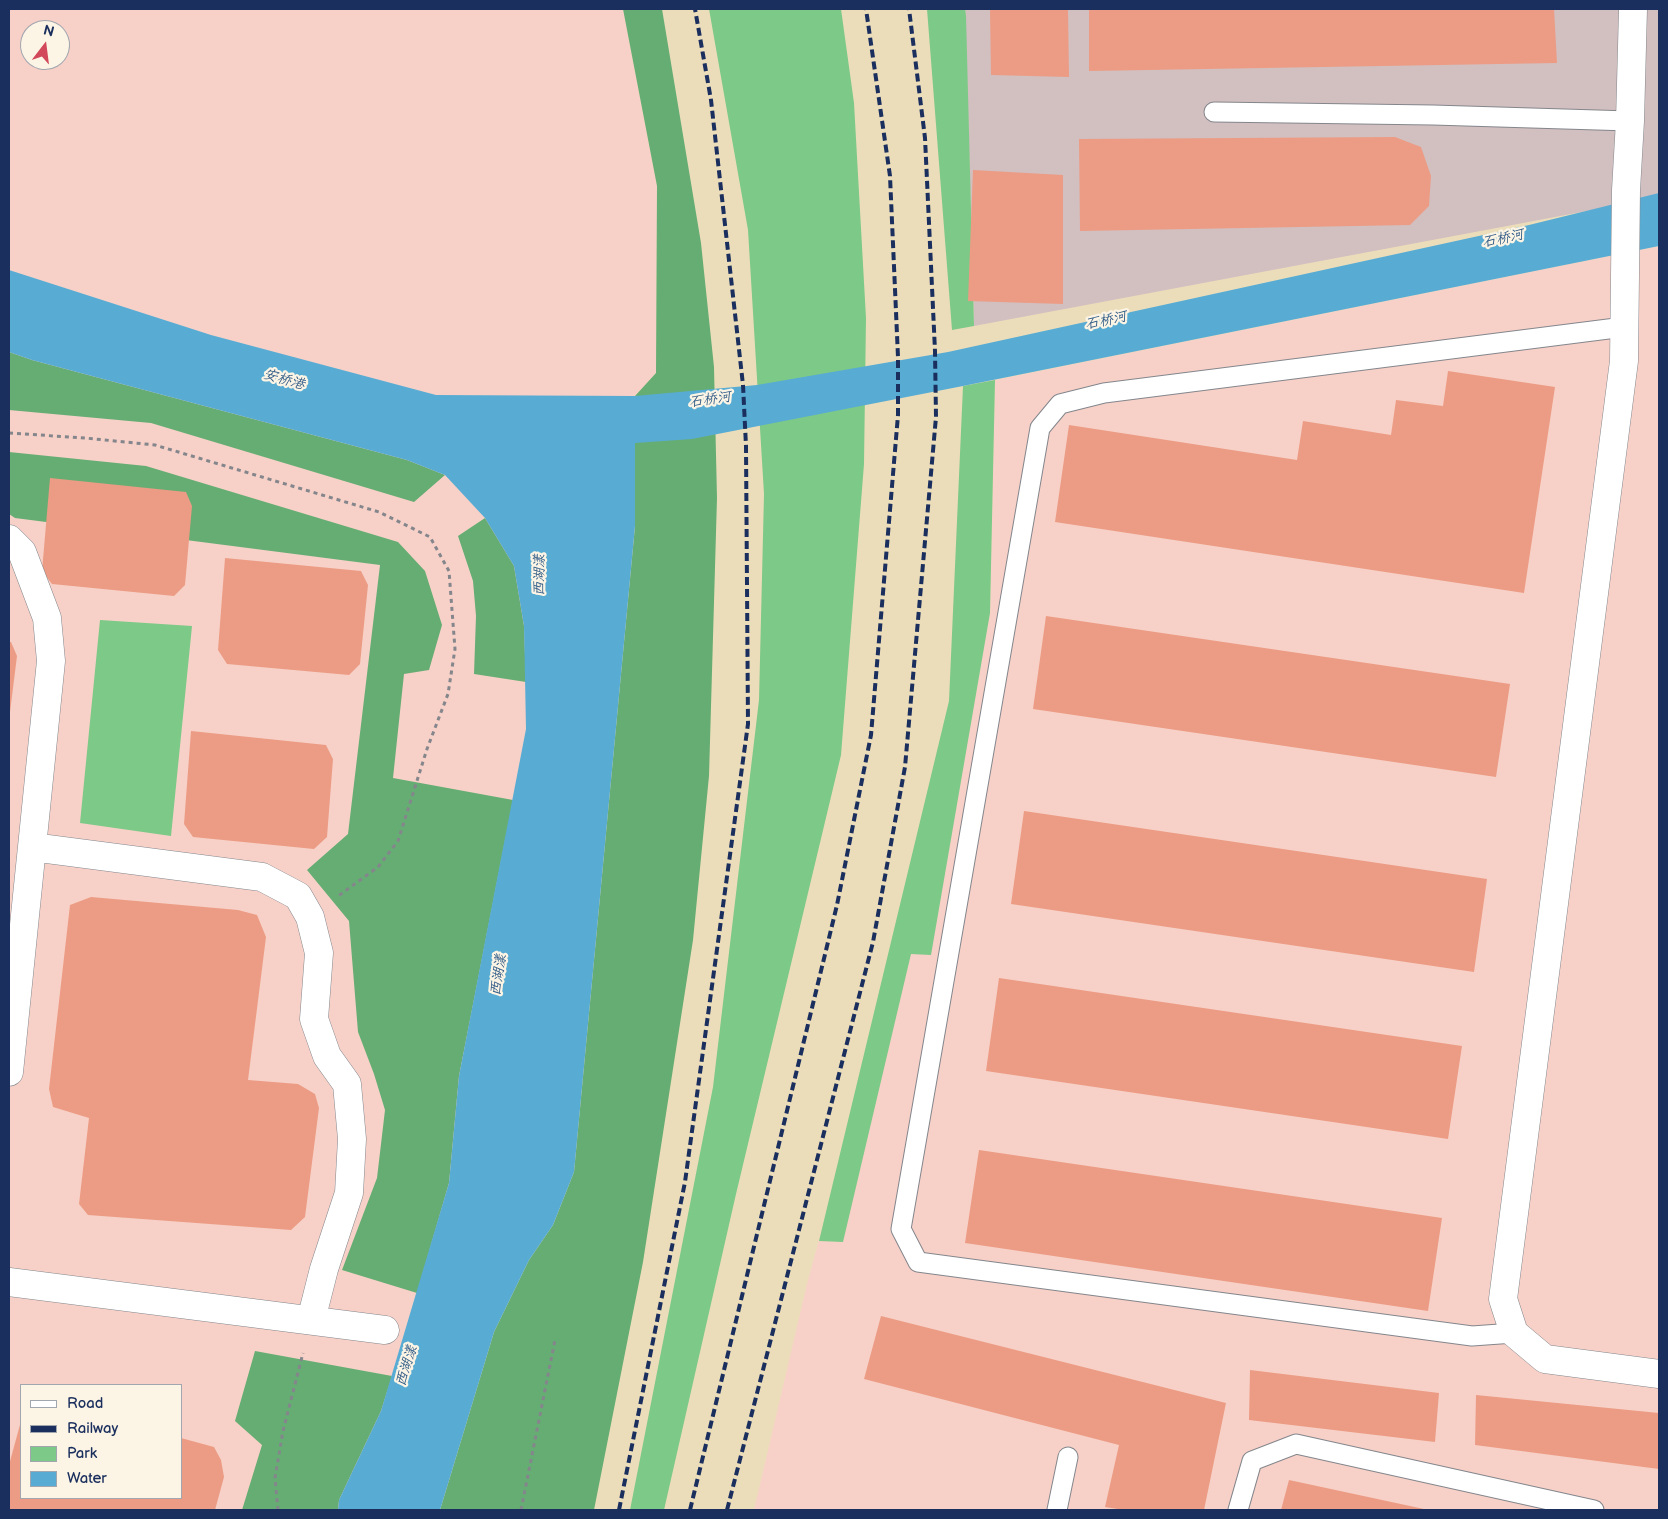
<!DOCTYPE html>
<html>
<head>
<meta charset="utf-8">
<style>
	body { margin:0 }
	#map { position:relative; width:1668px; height:1519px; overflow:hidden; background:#ecddba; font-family:"Balsamiq Sans",sans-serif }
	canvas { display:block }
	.frame { position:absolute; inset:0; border:10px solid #1b2f5e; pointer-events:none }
	.legend { position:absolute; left:20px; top:1384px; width:162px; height:115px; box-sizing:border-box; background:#fcf5e5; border:1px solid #a2a6af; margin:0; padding:6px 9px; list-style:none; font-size:15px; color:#1b2f5e }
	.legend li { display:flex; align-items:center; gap:10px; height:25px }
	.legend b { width:25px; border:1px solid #a2a6af }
	.north { position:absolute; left:20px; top:20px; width:50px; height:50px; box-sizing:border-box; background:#fcf5e5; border:1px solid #a2a6af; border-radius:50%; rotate:15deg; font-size:14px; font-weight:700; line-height:20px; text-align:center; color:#1b2f5e }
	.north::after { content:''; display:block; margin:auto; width:18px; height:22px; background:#d1495b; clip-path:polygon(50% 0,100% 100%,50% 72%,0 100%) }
</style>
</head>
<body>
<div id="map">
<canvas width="1668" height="1519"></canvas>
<div class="frame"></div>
<ul class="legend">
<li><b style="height:6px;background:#fff"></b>Road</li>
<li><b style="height:6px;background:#1b2f5e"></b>Railway</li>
<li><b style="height:14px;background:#7dc987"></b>Park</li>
<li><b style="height:14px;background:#58acd4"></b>Water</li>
</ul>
<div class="north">N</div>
</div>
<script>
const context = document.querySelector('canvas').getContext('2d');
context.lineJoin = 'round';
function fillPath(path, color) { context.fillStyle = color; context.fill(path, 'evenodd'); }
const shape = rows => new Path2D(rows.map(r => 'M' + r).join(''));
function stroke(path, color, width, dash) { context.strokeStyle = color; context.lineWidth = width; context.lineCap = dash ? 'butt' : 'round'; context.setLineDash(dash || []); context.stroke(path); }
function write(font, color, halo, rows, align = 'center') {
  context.font = font + ' "Balsamiq Sans","LXGW WenKai TC",sans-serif'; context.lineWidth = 4.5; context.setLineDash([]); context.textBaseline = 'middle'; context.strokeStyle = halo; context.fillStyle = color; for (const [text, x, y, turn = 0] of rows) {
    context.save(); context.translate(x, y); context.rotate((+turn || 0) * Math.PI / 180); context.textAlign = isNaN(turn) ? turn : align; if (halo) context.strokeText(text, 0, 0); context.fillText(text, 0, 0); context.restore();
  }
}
fillPath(shape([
	[9,9,623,9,657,186,656,373,635,396,410,1510,9,1510],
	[30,30,60,30,60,60,30,60],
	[21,1385,181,1385,181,1498,21,1498],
	[1659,246,1659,1510,754,1510,807,1284,990,613,995,380]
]), '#f7d1c8');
fillPath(shape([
	[965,9,1659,9,1658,195,1603,208,974,326]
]), '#d2bfc0');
fillPath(shape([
	[709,9,841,9,854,103,866,318,864,464,841,755,736,1194,664,1510,630,1510,713,1087,759,700,764,494,748,230],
	[927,9,965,9,966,16,974,326,952,330],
	[995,380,990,613,931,955,911,954,843,1242,819,1241,949,701,963,386],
	[100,620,192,626,171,836,80,823]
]), '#7dc987');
fillPath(shape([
	[623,9,662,9,701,243,714,367,717,498,709,776,693,940,643,1262,594,1510,440,1510,494,1332,529,1260,553,1225,574,1172,635,526,635,396,656,373,657,186],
	[9,352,32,360,407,460,445,475,414,502,151,423,9,410],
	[9,452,146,466,398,542,425,571,442,625,429,670,404,674,393,778,513,800,459,1076,449,1183,417,1293,342,1270,377,1178,385,1110,374,1074,358,1032,349,921,307,870,348,834,380,565,15,518,9,514],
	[485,518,514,566,524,626,526,682,474,674,476,616,473,581,458,536],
	[255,1351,392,1376,381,1411,339,1500,338,1510,242,1510,262,1445,235,1421]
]), '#66ad74');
fillPath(shape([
	[1659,193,1659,246,963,386,692,439,635,443,635,526,574,1172,553,1225,529,1260,494,1332,440,1510,338,1510,339,1500,381,1411,449,1183,459,1076,526,729,524,626,514,566,485,518,445,475,407,460,32,360,9,352,9,270,211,335,436,395,635,396,757,385,948,352,1529,225]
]), '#58acd4');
fillPath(shape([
	[990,9,1068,9,1069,77,991,75],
	[1089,9,1554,9,1557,63,1089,71],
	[1395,137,1421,147,1431,176,1429,206,1410,225,1080,231,1079,139],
	[973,170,1063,175,1063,304,968,301],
	[1448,371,1555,387,1524,593,1055,522,1069,425,1297,460,1303,421,1391,435,1396,400,1443,406],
	[50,478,186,492,192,506,185,585,174,596,52,584,42,571],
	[225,558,361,571,368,585,360,664,349,675,227,664,218,650],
	[1046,616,1510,684,1496,777,1033,709],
	[9,642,11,642,17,656,10,712,9,712],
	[191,731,326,745,333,759,327,837,314,849,193,837,184,824],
	[1024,811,1487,879,1474,972,1011,904],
	[91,897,238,910,257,915,266,937,248,1080,298,1084,315,1094,319,1108,305,1217,291,1230,88,1215,79,1204,89,1118,53,1107,49,1089,70,905],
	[999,978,1462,1046,1448,1139,986,1071],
	[979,1150,1442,1218,1428,1311,965,1243],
	[881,1316,1226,1403,1204,1510,1124,1510,1105,1507,1119,1445,864,1379],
	[1250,1370,1439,1393,1435,1442,1249,1420],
	[1476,1395,1659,1413,1659,1469,1475,1445],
	[21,1421,21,1498,181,1498,181,1438,214,1447,221,1460,224,1477,215,1510,9,1510,9,1465],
	[1289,1480,1424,1509,1423,1510,1281,1510]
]), '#ec9c84');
const lane = shape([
	[1214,112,1433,115,1630,121],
	[1514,1333,1472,1336,918,1262,901,1229,1040,428,1060,404,1104,393,1624,327],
	[1057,1510,1068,1457],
	[1238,1510,1252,1461,1296,1444,1594,1510]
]);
const street = shape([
	[1633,9,1630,121,1626,190,1624,361,1503,1299,1514,1333,1545,1359,1659,1374],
	[9,539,22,552,47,618,51,661,9,1072],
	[32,847,262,877,298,896,310,917,319,953,314,1019,327,1056,347,1084,352,1139,349,1193,324,1269,311,1320],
	[9,1282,385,1330]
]);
stroke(lane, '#84868c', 21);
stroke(street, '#84868c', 29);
stroke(shape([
	[9,433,85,438,155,445,379,512,430,537,449,571,455,649,448,694,427,749,398,841,378,867,337,897],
	[278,1510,275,1478,283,1431,303,1353],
	[521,1510,555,1340]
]), '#84868c', 3, [4, 4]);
stroke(lane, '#fff', 19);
stroke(street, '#fff', 28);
stroke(shape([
	[619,1510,685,1182,748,724,746,446,743,385,711,100,695,9],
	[690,1510,837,905,871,735,898,415,898,357,890,176,866,9],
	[727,1510,873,942,905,767,936,417,935,351,925,138,909,9]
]), '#1b2f5e', 4, [8, 4]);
write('italic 14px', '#305b87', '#fcf5e5', [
	["石桥河",1503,239,-12],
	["石桥河",1106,321,-12],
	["安桥港",284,380,16],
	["石桥河",710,400,-8],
	["西湖漾",540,575,-89],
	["西湖漾",499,975,-82],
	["西湖漾",407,1366,-73]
]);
</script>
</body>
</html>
